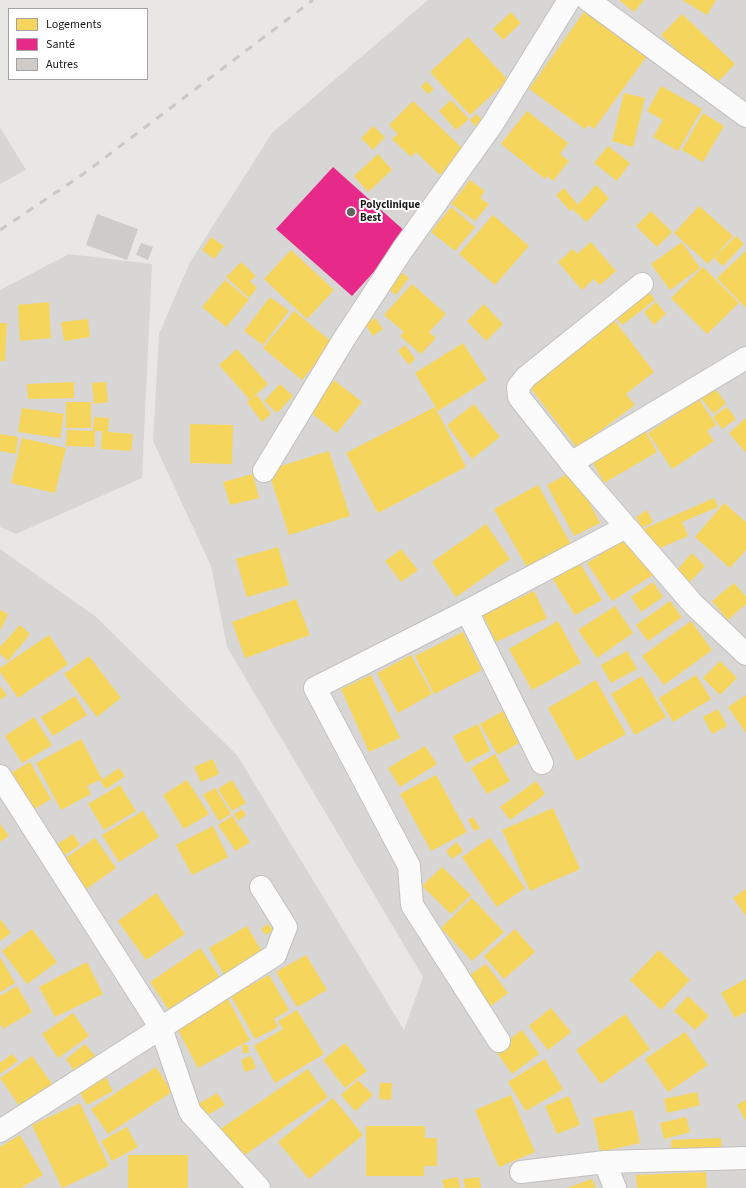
<!DOCTYPE html>
<html>
<head>
<meta charset="utf-8">
<style>
	body { margin:0 }
	#map { position:relative; width:746px; height:1188px; overflow:hidden; background:#e9e7e3; font-family:"Source Sans 3",sans-serif }
	canvas { display:block }
	.legend { position:absolute; left:8px; top:8px; width:140px; height:72px; box-sizing:border-box; background:#fff; border:1px solid #a3a3a3; margin:0; padding:5px 7px; list-style:none; font-size:12px; color:#1a1a1a }
	.legend li { display:flex; align-items:center; gap:8px; height:20px }
	.legend b { width:20px; border:1px solid #a3a3a3 }
</style>
</head>
<body>
<div id="map">
<canvas width="746" height="1188"></canvas>
<ul class="legend">
<li><b style="height:11px;background:#f6d55c"></b>Logements</li>
<li><b style="height:11px;background:#e7298a"></b>Santé</li>
<li><b style="height:11px;background:#cecbc8"></b>Autres</li>
</ul>
</div>
<script>
const context = document.querySelector('canvas').getContext('2d');
context.lineJoin = 'round';
function fillPath(path, color) { context.fillStyle = color; context.fill(path, 'evenodd'); }
const shape = rows => new Path2D(rows.map(r => 'M' + r).join(''));
function stroke(path, color, width, dash) { context.strokeStyle = color; context.lineWidth = width; context.lineCap = dash ? 'butt' : 'round'; context.setLineDash(dash || []); context.stroke(path); }
function write(font, color, halo, rows, align = 'center') {
  context.font = font + ' "Source Sans 3",sans-serif'; context.lineWidth = 4; context.setLineDash([]); context.textBaseline = 'middle'; context.strokeStyle = halo; context.fillStyle = color; for (const [text, x, y, turn = 0] of rows) {
    context.save(); context.translate(x, y); context.rotate((+turn || 0) * Math.PI / 180); context.textAlign = isNaN(turn) ? turn : align; if (halo) context.strokeText(text, 0, 0); context.fillText(text, 0, 0); context.restore();
  }
}
fillPath(shape([
	[428,0,746,0,746,1188,0,1188,0,549,95,616,237,755,404,1030,423,977,227,647,211,566,153,441,159,334,190,262,272,133],
	[0,127,26,170,0,184],
	[69,254,152,264,142,478,16,534,0,527,0,290]
]), '#d8d6d4');
fillPath(shape([
	[619,0,644,0,634,12],
	[682,0,716,0,707,15],
	[511,12,521,23,503,40,493,29],
	[584,12,647,56,594,129,589,125,585,129,529,89],
	[682,14,735,64,714,86,661,35],
	[468,37,508,80,470,115,430,72],
	[426,81,434,89,428,94,421,87],
	[661,86,702,109,678,151,653,137,663,120,647,111],
	[624,93,645,98,633,147,612,141],
	[451,100,469,119,456,130,439,111],
	[413,101,464,150,440,175,416,152,411,157,392,139,398,134,389,125],
	[527,111,568,143,560,154,569,161,553,181,547,176,545,179,501,144],
	[703,113,724,126,703,162,682,150],
	[476,114,484,122,477,128,470,120],
	[373,126,385,137,373,150,361,138],
	[608,146,630,163,617,181,594,163],
	[378,154,392,170,368,192,354,176],
	[470,180,485,191,480,198,489,204,475,221,451,204],
	[596,185,609,198,587,222,573,210],
	[564,188,578,205,570,211,556,195],
	[699,206,733,236,708,264,674,233],
	[451,207,475,227,455,251,431,232],
	[651,211,672,232,657,247,636,226],
	[493,215,529,246,495,285,459,254],
	[736,236,744,244,723,266,714,258],
	[211,237,224,246,214,259,202,250],
	[591,242,616,271,600,285,594,279,582,290,558,262,573,249,577,254],
	[682,242,700,268,670,290,651,264],
	[291,250,334,290,307,319,264,279],
	[746,251,746,308,717,278],
	[241,262,256,276,250,281,257,288,249,298,226,277],
	[703,267,739,303,707,334,671,298],
	[402,273,409,278,396,295,389,289],
	[225,280,249,300,226,327,202,307],
	[412,284,446,314,429,332,436,338,421,354,400,336,404,332,384,315],
	[646,288,655,300,622,325,613,313],
	[270,297,289,311,263,345,244,331],
	[49,302,51,338,20,341,18,305],
	[656,302,666,314,654,325,644,312],
	[484,304,503,324,486,341,467,321],
	[294,311,333,343,302,380,263,348],
	[611,316,654,372,626,394,635,405,577,448,525,381],
	[375,318,383,329,373,336,365,324],
	[88,319,90,337,64,341,61,322],
	[0,323,7,323,5,361,0,361],
	[463,343,487,380,438,411,415,373],
	[405,345,415,359,409,365,398,351],
	[237,349,268,384,250,400,219,365],
	[334,380,362,402,337,433,310,412],
	[74,382,74,398,28,399,27,384],
	[106,382,108,402,94,404,92,383],
	[280,384,293,396,277,413,264,401],
	[712,385,726,403,714,414,699,396],
	[257,395,271,414,262,422,247,402],
	[699,399,716,425,707,431,714,441,672,469,648,433],
	[66,402,91,402,91,428,66,428],
	[474,404,500,437,472,459,447,425],
	[435,407,466,467,378,513,346,453],
	[727,407,736,419,722,429,713,417],
	[22,408,64,414,60,438,18,432],
	[94,417,109,418,108,432,133,434,131,451,101,449,102,431,95,431,95,447,66,446,67,430,93,431],
	[746,418,746,453,729,433],
	[190,424,233,425,232,464,190,463],
	[643,427,657,452,604,483,590,457],
	[0,434,18,437,16,454,0,451],
	[22,438,66,448,55,493,11,483],
	[329,451,350,516,289,535,268,470],
	[573,471,600,523,574,536,547,485],
	[253,474,259,498,230,505,223,482],
	[538,485,571,544,528,569,494,509],
	[714,498,718,507,682,522,688,536,653,551,644,529],
	[724,503,746,522,746,550,730,568,695,537],
	[647,510,653,522,642,528,636,517],
	[486,524,510,559,456,597,432,562],
	[629,537,653,575,612,601,587,563],
	[278,547,289,585,247,597,236,559],
	[401,549,418,570,401,582,385,561],
	[692,553,705,566,688,584,675,572],
	[578,560,602,600,575,615,551,576],
	[653,582,663,597,641,612,631,597],
	[734,583,746,597,746,604,728,620,712,601],
	[534,591,547,618,496,642,483,615],
	[296,599,310,635,245,658,232,622],
	[670,601,682,617,648,641,636,625],
	[615,606,633,633,597,658,578,630],
	[0,610,8,614,0,631],
	[558,621,581,663,532,690,509,649],
	[691,621,712,650,664,685,642,656],
	[20,625,30,634,8,661,0,654,0,647],
	[463,632,482,670,434,694,415,656],
	[49,635,68,664,18,698,0,672,0,668],
	[627,651,637,669,611,683,601,665],
	[411,655,432,694,398,713,377,673],
	[89,656,121,698,97,717,64,674],
	[720,661,737,678,720,695,703,678],
	[371,675,400,738,369,752,341,689],
	[696,675,711,699,673,722,659,698],
	[642,676,666,717,635,735,611,694],
	[596,680,626,734,577,761,548,708],
	[0,686,7,695,0,700],
	[746,695,746,733,728,707],
	[75,696,87,715,53,736,41,717],
	[514,705,531,736,498,755,480,724],
	[718,709,727,726,712,734,703,717],
	[34,717,52,745,22,763,5,736],
	[478,724,490,751,466,763,453,736],
	[81,739,102,779,87,786,91,794,61,810,36,763],
	[425,746,437,764,400,787,388,768],
	[495,754,510,781,487,794,471,768],
	[213,759,219,774,201,782,194,767],
	[30,762,51,799,31,811,9,774],
	[119,768,125,776,106,789,100,781],
	[436,775,467,832,431,851,400,794],
	[187,780,209,814,184,829,163,795],
	[232,780,246,803,232,811,218,789],
	[536,781,545,794,510,820,500,807],
	[120,785,136,811,104,830,88,804],
	[215,788,231,814,219,821,203,795],
	[553,808,580,869,530,891,502,830],
	[242,809,246,815,238,821,234,814],
	[143,811,159,837,119,862,102,835],
	[232,816,250,842,236,851,218,825],
	[473,817,480,828,474,831,468,820],
	[0,824,9,836,0,842],
	[213,826,228,857,192,875,176,845],
	[73,834,80,845,63,856,56,845],
	[95,838,116,868,85,890,64,859],
	[490,838,525,888,497,907,462,857],
	[457,842,463,851,452,859,446,851],
	[442,867,471,895,451,914,422,886],
	[746,889,746,916,733,898],
	[156,893,185,934,146,960,118,921],
	[472,898,504,932,472,961,441,928],
	[0,919,11,933,0,941],
	[268,924,273,930,266,935,261,929],
	[247,926,264,955,226,978,209,948],
	[32,929,57,962,27,984,2,951],
	[515,929,535,952,504,979,484,956],
	[200,948,221,979,171,1013,150,982],
	[659,950,690,980,661,1010,630,980],
	[306,955,327,990,297,1007,276,972],
	[0,957,15,983,0,992],
	[87,962,103,994,55,1017,39,987],
	[486,964,508,993,491,1006,468,976],
	[269,975,289,1010,274,1019,278,1027,255,1039,231,996],
	[746,979,746,1012,735,1018,721,993],
	[17,986,32,1012,3,1029,0,1024,0,996],
	[688,996,709,1016,695,1030,674,1011],
	[228,999,250,1040,198,1068,176,1026],
	[551,1008,571,1032,548,1050,529,1026],
	[297,1010,324,1054,275,1083,254,1046,283,1029,278,1021],
	[73,1013,89,1036,58,1058,42,1034],
	[625,1014,650,1049,601,1084,576,1050],
	[522,1030,539,1054,512,1074,495,1050],
	[685,1032,708,1065,668,1092,645,1059],
	[345,1043,367,1071,345,1088,323,1060],
	[85,1044,96,1057,76,1073,66,1059],
	[242,1045,248,1045,249,1053,243,1053],
	[12,1054,18,1061,0,1074,0,1063],
	[32,1056,55,1088,23,1111,0,1078],
	[251,1056,256,1068,245,1072,241,1060],
	[545,1059,563,1089,526,1111,508,1082],
	[156,1067,172,1092,108,1134,91,1109],
	[308,1069,328,1097,236,1161,216,1132],
	[105,1076,113,1091,87,1105,79,1091],
	[358,1080,373,1095,355,1111,341,1095],
	[380,1083,392,1083,391,1100,379,1099],
	[697,1092,700,1105,667,1113,664,1099],
	[217,1093,225,1105,206,1116,198,1104],
	[511,1095,535,1152,499,1167,475,1110],
	[569,1096,580,1125,557,1134,545,1106],
	[333,1098,363,1135,309,1179,278,1142],
	[746,1100,746,1121,737,1105],
	[80,1103,109,1166,62,1188,32,1125],
	[633,1110,640,1143,600,1152,593,1118],
	[686,1117,690,1132,664,1139,660,1123],
	[366,1126,425,1126,425,1138,437,1138,437,1166,424,1166,424,1176,366,1176],
	[127,1127,138,1147,112,1161,101,1141],
	[20,1135,43,1175,21,1188,0,1188,0,1147],
	[721,1138,722,1155,672,1158,671,1140],
	[128,1155,188,1155,188,1188,128,1188],
	[706,1172,707,1188,637,1188,636,1175],
	[458,1177,460,1188,444,1188,442,1180],
	[479,1177,481,1188,465,1188,463,1179],
	[592,1179,596,1188,567,1188]
]), '#f6d55c');
fillPath(shape([
	[333,167,408,234,352,296,276,229]
]), '#e7298a');
fillPath(shape([
	[97,214,138,229,127,260,86,245],
	[141,243,153,247,148,260,136,255]
]), '#cecbc8');
const minor = shape([
	[588,0,746,116],
	[642,284,526,377,518,387,519,397,571,463,693,604,746,654],
	[571,463,746,358],
	[264,471,344,339,403,249,493,123,569,0],
	[467,611,542,763],
	[0,776,161,1028,190,1112,259,1188],
	[499,1041,412,905,409,866,315,688,467,611,626,527],
	[0,1131,275,955,286,927,261,887],
	[605,1162,615,1188],
	[521,1172,605,1162,746,1158]
]);
stroke(minor, '#c1c0bf', 24);
stroke(minor, '#fcfbfb', 22);
stroke(shape([
	[0,230,82,175,313,0]
]), '#c9c8c8', 3, [8, 8]);
for (const [x, y, r, color] of [
	[351,212,5,"#626260"]
]) { const dot = new Path2D(); dot.arc(x, y, r, 0, 2 * Math.PI); context.fillStyle = color; context.fill(dot); stroke(dot, '#fff', 1.5); }
write('bold 11px', '#1a1a1a', '#fff', [
	["Polyclinique",360,206],
	["Best",360,219]
], 'left');
</script>
</body>
</html>
